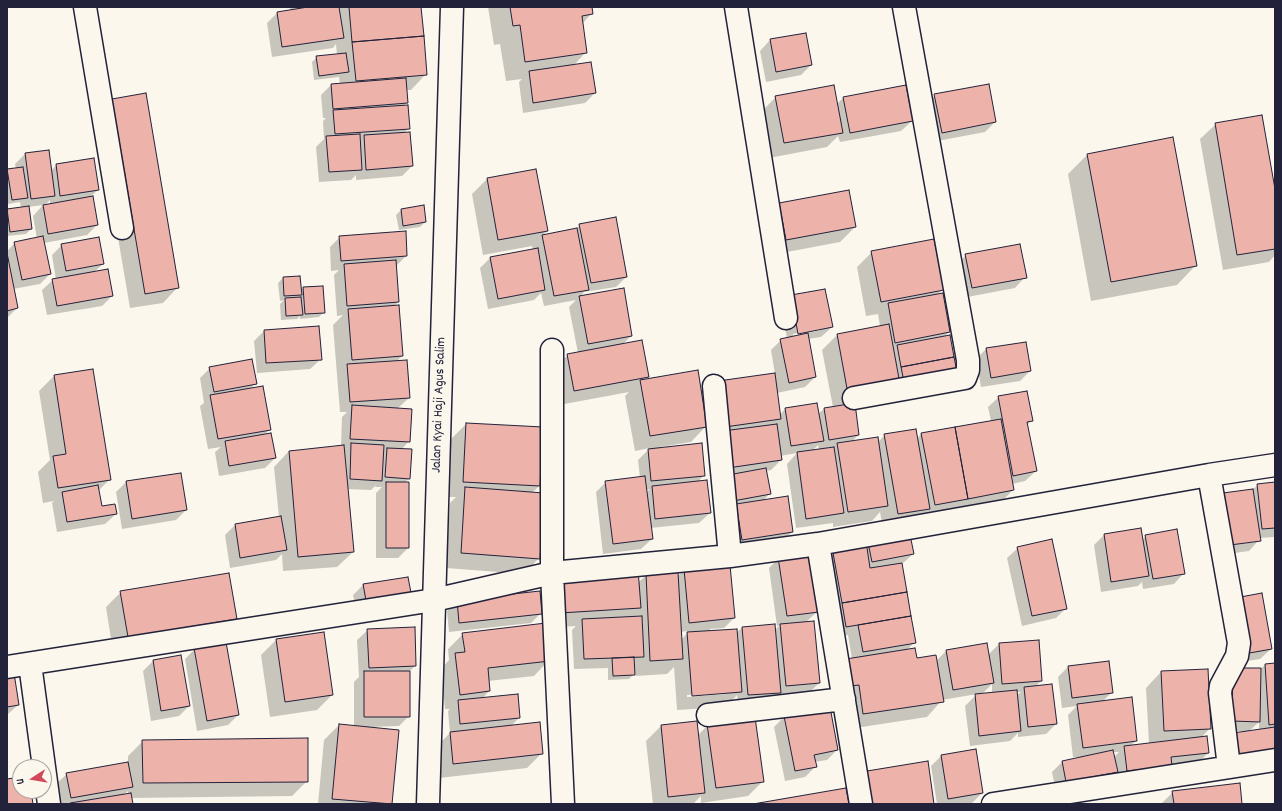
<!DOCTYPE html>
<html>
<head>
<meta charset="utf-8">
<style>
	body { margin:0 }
	#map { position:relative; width:1282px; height:811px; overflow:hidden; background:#fbf7ec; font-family:Dekko,sans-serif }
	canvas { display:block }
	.frame { position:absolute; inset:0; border:8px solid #22223b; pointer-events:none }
	.north { position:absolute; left:12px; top:759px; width:40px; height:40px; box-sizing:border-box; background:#fbf7ec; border:1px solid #a4a2a5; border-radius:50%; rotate:258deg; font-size:11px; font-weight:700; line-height:16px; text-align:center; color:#22223b }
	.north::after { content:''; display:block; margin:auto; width:14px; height:18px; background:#d1495b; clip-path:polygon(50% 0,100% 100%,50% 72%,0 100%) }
</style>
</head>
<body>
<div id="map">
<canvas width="1282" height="811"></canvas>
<div class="frame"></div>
<div class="north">U</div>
</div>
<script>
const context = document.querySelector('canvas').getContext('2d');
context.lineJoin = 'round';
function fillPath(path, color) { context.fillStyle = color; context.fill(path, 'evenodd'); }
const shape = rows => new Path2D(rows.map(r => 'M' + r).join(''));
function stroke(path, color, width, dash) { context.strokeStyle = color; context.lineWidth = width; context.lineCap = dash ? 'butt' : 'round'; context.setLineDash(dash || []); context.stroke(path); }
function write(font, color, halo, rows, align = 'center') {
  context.font = font + ' Dekko,sans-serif'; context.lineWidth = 3.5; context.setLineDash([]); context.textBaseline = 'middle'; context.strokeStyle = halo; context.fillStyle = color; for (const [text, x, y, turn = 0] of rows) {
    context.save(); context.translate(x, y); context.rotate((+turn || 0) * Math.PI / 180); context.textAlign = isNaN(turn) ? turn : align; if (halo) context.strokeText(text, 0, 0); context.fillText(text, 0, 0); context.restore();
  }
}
fillPath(shape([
	[290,7,420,7,426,74,411,90,406,90,407,103,403,106,409,128,404,133,412,166,402,176,356,180,356,175,351,180,319,182,316,147,324,139,323,121,326,118,323,118,321,95,331,85,340,85,339,77,314,80,312,62,317,57,337,55,336,44,333,48,272,57,267,23,277,13,291,11],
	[488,7,591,7,592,13,582,24,586,52,574,65,595,93,585,103,523,113,519,82,522,79,506,81,500,44,494,45],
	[770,40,811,65,801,75,766,82,760,51],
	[935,95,995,122,985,132,932,142,925,105],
	[776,97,837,104,843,98,912,121,901,131,840,142,838,136,827,147,769,158,761,112],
	[112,100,178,287,163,303,130,308,97,115],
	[1216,124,1275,195,1275,255,1269,262,1223,270,1200,139],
	[1172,139,1196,265,1177,285,1091,301,1068,174,1087,155],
	[25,154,51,171,56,165,98,190,90,197,97,225,87,235,44,243,50,274,40,284,13,289,17,308,7,318,7,251,15,243,37,239,33,216,43,205,28,207,31,229,26,234,7,236,7,210,21,208,20,202,8,204,7,171,16,169,15,164],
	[50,200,50,204,44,206],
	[487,179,547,231,542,236,575,230,580,225,626,277,616,287,584,292,580,297,631,336,622,345,648,377,644,380,702,398,718,382,775,374,771,350,781,340,787,338,781,306,832,327,821,337,808,339,815,377,805,387,777,393,780,415,785,409,818,414,824,409,833,407,822,350,837,335,880,326,878,314,866,316,857,267,872,252,942,290,937,295,949,332,944,337,957,376,854,405,858,435,852,442,878,442,885,435,917,439,921,434,991,421,988,407,999,397,1032,420,1027,425,1036,471,1025,481,1012,484,1013,490,998,505,925,515,924,513,914,523,883,529,880,512,872,521,833,527,833,523,796,528,787,464,797,453,780,456,781,460,771,470,766,471,770,493,763,501,792,532,782,542,732,550,707,425,691,442,660,447,704,475,697,483,710,513,699,523,650,528,652,539,641,549,603,554,596,492,606,482,640,478,638,460,650,448,635,451,625,396,629,392,559,405,552,370,568,355,578,353,569,307,576,300,544,306,541,293,534,300,488,309,480,268,490,258,533,250,532,246,483,255,472,194],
	[821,328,821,330,793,336,793,334],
	[818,445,819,450,812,451],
	[650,489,646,493,646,490],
	[848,191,855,227,840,242,771,255,764,219,779,204],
	[401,210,425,222,420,227,399,230,396,215],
	[340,237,406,256,396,266,398,302,393,307,402,356,396,362,409,398,397,409,409,441,401,450,410,478,404,483,408,548,398,558,376,558,376,493,382,487,375,487,376,485,371,490,347,489,353,552,337,567,283,571,282,554,276,560,230,568,225,535,235,525,279,517,274,467,289,451,341,447,342,417,347,412,340,412,333,325,343,315,337,316,334,275,339,270,331,271,330,247],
	[62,245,103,264,93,273,112,296,102,306,47,315,42,290,53,280,56,280,52,255],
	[966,255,1025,277,1015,288,962,298,956,266],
	[299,277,300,291,303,288,322,287,324,312,319,317,300,319,300,316,297,319,281,320,280,304,284,300,280,301,278,283,283,278],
	[264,331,321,359,310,369,257,373,254,341],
	[987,348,1030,371,1020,381,981,387,976,359],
	[210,368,255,384,250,389,270,429,264,435,275,458,265,468,219,476,215,452,221,447,208,449,200,406,204,403,200,378],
	[92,370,110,479,98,491,101,507,116,514,105,524,57,532,52,503,54,501,43,503,38,472,50,460,39,391,54,376],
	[466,424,542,428,539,486,532,493,539,558,524,574,446,568,450,503,456,497,448,497,451,439],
	[180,474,186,510,176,520,122,529,116,492,126,482],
	[1275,483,1275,537,1259,538,1259,540,1249,551,1220,555,1252,490,1258,485],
	[1140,529,1142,540,1146,536,1184,573,1174,584,1143,589,1142,582,1138,586,1101,592,1094,545,1104,535],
	[865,542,913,554,902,564,915,642,907,650,916,659,936,661,946,651,986,644,988,655,999,644,1041,681,1035,687,1056,724,1046,734,1018,737,1018,733,1010,741,970,746,965,706,977,694,942,700,927,717,849,729,852,659,848,635,836,637,817,563,832,548],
	[992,684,992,693,981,695],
	[1016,692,1021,692,1016,696],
	[1018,548,1066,608,1056,618,1022,626,1007,558],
	[779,558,818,611,806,622,819,683,809,693,738,705,737,695,726,707,677,710,674,667,667,674,636,676,635,673,629,679,608,680,608,668,574,669,572,630,576,626,546,628,549,660,534,676,488,681,489,691,482,699,519,718,511,726,542,753,527,768,439,778,435,748,450,733,448,711,450,709,445,709,441,669,449,660,448,649,463,634,545,624,543,590,638,583,646,575,678,576,684,570,734,618,724,628,710,629,710,631,736,633,742,628,774,631,780,625,777,626,769,568],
	[689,631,681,640,680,632],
	[726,692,726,694,687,697,687,695],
	[363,585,411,598,357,615,353,595],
	[121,592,236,618,221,634,113,652,106,607],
	[1236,599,1271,649,1260,659,1234,663],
	[457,601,541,613,531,623,449,632,447,611],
	[368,630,415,666,409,672,409,716,399,726,369,727,369,728,398,731,391,804,318,804,324,740,339,725,354,726,354,682,359,677,357,640],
	[276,640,332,695,317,710,270,717,261,655],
	[195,649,238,715,228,725,197,731,185,659],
	[181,656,189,706,179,716,151,721,143,671,153,661],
	[1275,664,1275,762,1243,731,1222,731,1223,679,1260,669,1265,665],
	[1259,722,1259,730,1248,732],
	[1068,667,1112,692,1102,702,1136,741,1130,746,1149,744,1146,688,1161,672,1207,670,1210,728,1201,738,1208,753,1198,763,1117,781,1116,773,1106,782,1056,792,1052,772,1062,762,1080,758,1080,757,1073,757,1068,715,1077,706,1062,708,1058,677],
	[1113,752,1119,752,1114,757],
	[7,675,18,705,7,715],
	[784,717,837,750,827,760,814,762,815,767,805,777,785,781,774,727],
	[708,725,763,781,748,796,701,803,701,796,693,804,653,804,646,741,661,726,698,735],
	[143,741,307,781,292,796,131,798,132,804,60,804,56,784,67,774,128,763,128,756],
	[128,791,128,795,123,795],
	[975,751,982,793,972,803,937,804,931,766,941,756],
	[861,773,933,804,759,804,846,789],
	[1173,792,1241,804,1161,804],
	[1074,796,1076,804,1036,804]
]), '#0003');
const building = shape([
	[308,7,339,7,344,38,282,47,277,12,308,7],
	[349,7,421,7,424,36,352,42,349,7],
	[510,7,592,7,593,14,582,16,587,53,525,62,520,25,513,26,510,7],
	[806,33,812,65,776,72,770,39,806,33],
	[424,36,427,75,356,81,352,42,424,36],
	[346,53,349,72,319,76,316,56,346,53],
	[591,62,596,93,533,103,529,71,591,62],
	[406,78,408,103,333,109,331,84,406,78],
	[989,84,996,122,942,133,934,94,989,84],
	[834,85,843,133,784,143,775,96,834,85],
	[906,85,913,121,850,133,843,97,906,85],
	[146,93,179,288,145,294,112,99,146,93],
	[408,105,410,129,335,134,333,110,408,105],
	[1262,115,1275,189,1275,249,1237,255,1215,123,1262,115],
	[410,132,413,166,366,170,364,135,410,132],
	[360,134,362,170,329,172,326,136,360,134],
	[1173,137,1197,266,1111,282,1087,154,1173,137],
	[49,150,55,196,31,199,25,153,49,150],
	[94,158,99,190,60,196,56,164,94,158],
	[23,167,28,198,12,200,7,169,23,167],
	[536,169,548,231,498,240,487,178,536,169],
	[849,190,856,227,786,240,779,203,849,190],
	[93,196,98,225,48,234,43,205,93,196],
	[424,205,426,222,403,226,401,209,424,205],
	[29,206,32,229,10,232,7,209,29,206],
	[616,217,627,277,591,283,579,224,616,217],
	[577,228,589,290,554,296,542,235,577,228],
	[406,231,407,256,341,261,339,236,406,231],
	[43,236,51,274,22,280,14,242,43,236],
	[99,237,104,264,66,271,61,244,99,237],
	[934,239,944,290,881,302,871,251,934,239],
	[1020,244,1027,278,972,288,965,254,1020,244],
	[538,248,545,290,498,299,490,257,538,248],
	[7,253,18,308,7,311,7,253],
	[396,260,399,302,347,306,344,264,396,260],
	[108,269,113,296,57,306,52,279,108,269],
	[300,276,302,295,284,296,283,277,300,276],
	[323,286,325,313,305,314,303,287,323,286],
	[624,288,632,336,588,344,579,296,624,288],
	[825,289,833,327,798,334,791,295,825,289],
	[943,293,950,332,895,343,888,303,943,293],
	[301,297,303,315,286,316,285,298,301,297],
	[399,305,403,356,352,360,348,309,399,305],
	[889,324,900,384,848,394,837,334,889,324],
	[319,326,322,360,266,363,264,330,319,326],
	[808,333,816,377,789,383,780,339,808,333],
	[950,335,954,357,901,367,897,345,950,335],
	[642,340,649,377,574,391,567,354,642,340],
	[1026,342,1031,371,991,378,986,348,1026,342],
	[954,357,958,377,905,387,901,367,954,357],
	[252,359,257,384,214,392,209,367,252,359],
	[407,360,410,398,350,402,347,364,407,360],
	[93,369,111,480,58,488,53,456,66,454,54,375,93,369],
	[698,370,707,427,650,436,640,380,698,370],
	[775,373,781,419,725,427,718,381,775,373],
	[263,386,271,430,218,439,210,395,263,386],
	[1027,391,1033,421,1027,422,1037,471,1013,476,998,396,1027,391],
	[817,403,824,441,791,446,785,408,817,403],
	[855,403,859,435,829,440,824,408,855,403],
	[352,405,412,409,410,442,350,439,352,405],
	[1001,419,1014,490,968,499,955,427,1001,419],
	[466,423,543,427,540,486,463,482,466,423],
	[777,424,782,460,728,468,723,431,777,424],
	[955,427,968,499,935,505,921,433,955,427],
	[916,429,930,509,898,514,884,434,916,429],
	[271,433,276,458,229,466,225,441,271,433],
	[878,437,888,506,848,512,837,443,878,437],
	[351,443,384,445,382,481,350,479,351,443],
	[702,443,705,476,651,481,648,449,702,443],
	[344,445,354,552,298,557,289,451,344,445],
	[834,447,844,513,806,519,797,452,834,447],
	[387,448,412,449,410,479,385,477,387,448],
	[766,468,771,494,733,501,728,475,766,468],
	[181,473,187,510,132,519,126,481,181,473],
	[645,476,653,539,613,544,605,481,645,476],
	[707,480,711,513,655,519,652,486,707,480],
	[386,482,409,482,409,548,386,548,386,482],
	[1275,482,1275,528,1262,529,1257,484,1275,482],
	[98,485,102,506,115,504,117,514,67,522,62,492,98,485],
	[465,487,544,493,540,559,461,553,465,487],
	[1253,489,1261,541,1230,545,1223,493,1253,489],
	[788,496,793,532,742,540,736,504,788,496],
	[281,516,287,550,240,558,235,524,281,516],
	[1141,528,1149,576,1111,582,1104,534,1141,528],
	[1177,529,1185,574,1153,579,1145,535,1177,529],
	[909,530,914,554,872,562,867,538,909,530],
	[1052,539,1067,609,1032,616,1017,547,1052,539],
	[866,541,870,568,902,563,907,592,842,603,832,547,866,541],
	[810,553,819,612,787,616,778,557,810,553],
	[730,565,735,618,689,623,684,569,730,565],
	[638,569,641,608,560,613,558,574,638,569],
	[678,572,683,659,650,661,646,574,678,572],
	[229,573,237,619,128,637,120,591,229,573],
	[408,577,412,598,367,606,363,584,408,577],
	[540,591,542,614,459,623,457,600,540,591],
	[907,592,911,616,846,627,842,603,907,592],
	[1262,593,1272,649,1244,654,1235,598,1262,593],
	[642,616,644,657,584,659,582,619,642,616],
	[911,616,916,643,863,652,858,625,911,616],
	[814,621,820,683,786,686,780,624,814,621],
	[546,623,550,661,488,668,490,691,460,695,455,653,465,652,462,633,546,623],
	[775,624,781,693,748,695,742,627,775,624],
	[415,627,416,666,369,668,367,629,415,627],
	[737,629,742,692,692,696,687,632,737,629],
	[324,632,333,695,285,702,276,639,324,632],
	[1039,640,1042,681,1002,684,999,643,1039,640],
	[226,642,239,715,207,721,194,648,226,642],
	[987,643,994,683,953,690,946,650,987,643],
	[915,648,917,658,936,655,944,702,863,714,859,685,850,686,846,659,915,648],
	[181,655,190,706,161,711,153,660,181,655],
	[634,657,635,675,613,676,612,658,634,657],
	[1109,661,1113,693,1072,698,1068,666,1109,661],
	[1275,663,1275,724,1269,725,1265,664,1275,663],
	[1233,668,1261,668,1260,722,1232,721,1233,668],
	[1208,669,1211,729,1164,731,1161,671,1208,669],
	[364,671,410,671,410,717,364,717,364,671],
	[14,673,19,705,7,707,7,674,14,673],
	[1052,684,1057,724,1028,727,1024,687,1052,684],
	[1017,690,1021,731,979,736,975,694,1017,690],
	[518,694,520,718,460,724,458,700,518,694],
	[1132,697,1137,741,1083,748,1077,704,1132,697],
	[830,707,838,750,814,755,817,767,795,771,784,716,830,707],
	[755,717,764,782,716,788,707,724,755,717],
	[697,721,705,793,668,797,661,725,697,721],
	[540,722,543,754,453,764,450,732,540,722],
	[339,724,399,730,392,804,332,799,339,724],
	[1275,727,1275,754,1237,760,1233,733,1275,727],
	[1207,736,1209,753,1171,757,1172,766,1127,771,1124,746,1207,736],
	[308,738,308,782,143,783,142,740,308,738],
	[976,749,983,793,948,799,941,755,976,749],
	[1113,750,1118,772,1066,782,1062,761,1113,750],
	[928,761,934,804,866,804,861,772,928,761],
	[128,762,133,787,71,798,66,773,128,762],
	[20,777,20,791,31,791,33,804,7,804,7,779,20,777],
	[1240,783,1242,804,1174,804,1172,791,1240,783],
	[846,788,849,804,753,804,846,788],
	[131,793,133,804,70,804,70,803,131,793]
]);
fillPath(building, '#edb2a9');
stroke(building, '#22223b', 1);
const minor = shape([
	[85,7,122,228],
	[736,7,786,318],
	[552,350,552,573,563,804],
	[714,386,730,556],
	[854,398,965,378,968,370,968,360,904,7],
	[1209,475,1239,643,1237,656,1221,686,1220,693,1229,767],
	[818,544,861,804],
	[30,664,49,804],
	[7,667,434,600,552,573,730,556,818,544,1209,475,1275,465],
	[708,715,844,699],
	[993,804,1275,760]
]);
const secondary = shape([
	[428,804,452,7]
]);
stroke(minor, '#22223b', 25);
stroke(secondary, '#22223b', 25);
stroke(minor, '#fbf7ec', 22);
stroke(secondary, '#fbf7ec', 22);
write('14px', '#22223b', '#fbf7ec', [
	["Jalan Kyai Haji Agus Salim",440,405,-88]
]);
</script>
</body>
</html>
